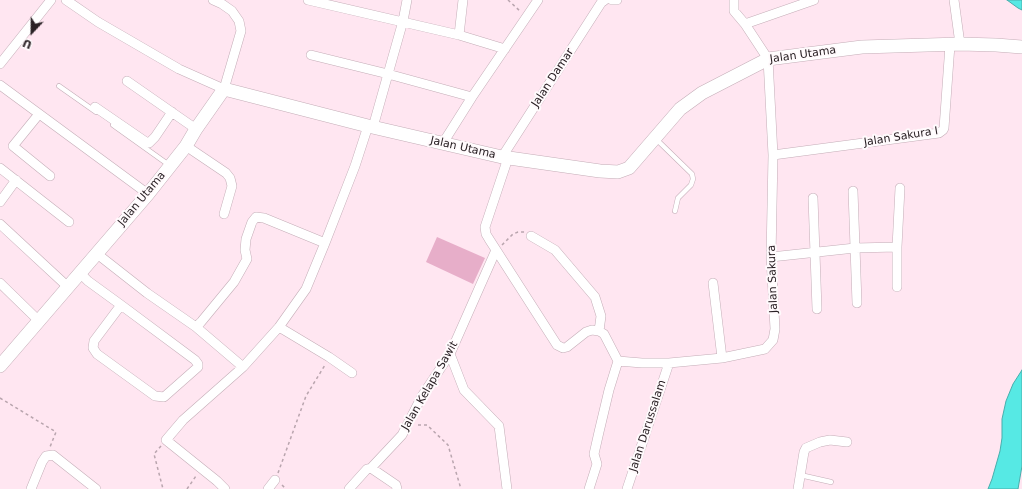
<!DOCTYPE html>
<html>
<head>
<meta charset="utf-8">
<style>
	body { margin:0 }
	#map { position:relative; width:1022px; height:489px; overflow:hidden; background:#ffe6f1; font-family:"DejaVu Sans",sans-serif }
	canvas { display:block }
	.north { position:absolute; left:12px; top:12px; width:40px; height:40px; -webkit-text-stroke:3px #fffafc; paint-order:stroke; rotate:202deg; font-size:11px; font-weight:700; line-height:16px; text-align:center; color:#2a2125 }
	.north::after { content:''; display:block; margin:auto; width:14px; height:18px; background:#2a2125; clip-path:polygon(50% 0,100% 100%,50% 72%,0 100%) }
</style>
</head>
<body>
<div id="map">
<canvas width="1022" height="489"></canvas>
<div class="north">U</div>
</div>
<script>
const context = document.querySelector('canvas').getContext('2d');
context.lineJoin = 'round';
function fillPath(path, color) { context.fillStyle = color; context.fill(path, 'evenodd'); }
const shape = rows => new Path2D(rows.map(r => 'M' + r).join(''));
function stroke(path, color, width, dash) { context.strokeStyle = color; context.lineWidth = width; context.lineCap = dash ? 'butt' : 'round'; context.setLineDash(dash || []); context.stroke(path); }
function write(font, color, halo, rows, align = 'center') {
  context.font = font + ' "DejaVu Sans",sans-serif'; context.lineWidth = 4; context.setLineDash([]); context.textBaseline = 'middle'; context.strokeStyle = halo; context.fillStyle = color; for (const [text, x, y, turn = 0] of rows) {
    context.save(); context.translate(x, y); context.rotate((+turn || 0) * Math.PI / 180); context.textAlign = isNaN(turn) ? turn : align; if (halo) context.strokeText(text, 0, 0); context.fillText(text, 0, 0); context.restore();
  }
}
fillPath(shape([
	[437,237,485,258,473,284,426,262]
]), '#e7aec9');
const water = shape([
	[1007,0,1022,0,1022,10,1018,8,1007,0],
	[1022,370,1022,466,1018,489,988,489,992,479,1000,451,1002,438,1002,419,1006,401,1013,384,1022,370]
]);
fillPath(water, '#56e9e4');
stroke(water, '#49adab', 1);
const lane = shape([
	[59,86,96,112],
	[113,125,169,165],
	[656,139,692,174,693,179,691,185,678,198,675,211],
	[800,475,831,482]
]);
const street = shape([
	[66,0,98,22,179,69,224,89,241,31,239,21,232,11,222,4,213,0],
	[308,0,459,35,505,49],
	[612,0,617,0],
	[954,0,960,44],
	[745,24,814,0],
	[459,35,463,0],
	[311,55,388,74,472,97],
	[0,64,51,0],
	[127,81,196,129],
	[0,85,148,194],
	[95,107,146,142,149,143,155,137,172,112],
	[39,114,13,146,50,176],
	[373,127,403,21,407,0],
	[443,143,472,97,538,0],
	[186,146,226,173,230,178,232,186,224,214],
	[773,155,939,133,943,130,944,128,950,45],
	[502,157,601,3,605,0],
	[508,158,485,227,486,234,489,239,557,345,563,348,567,347,586,332,592,330,599,331,604,334,618,361,609,390,599,432,594,454,597,464,589,489],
	[0,168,69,222],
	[853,191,857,303],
	[813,198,817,309],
	[0,202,16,180],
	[0,224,68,287],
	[531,236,555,250,595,297,601,316,599,331],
	[897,247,900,188],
	[96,253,147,293,196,327,243,367],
	[771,257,855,248,897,247,897,287],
	[80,273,88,281,121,305,195,360,198,364,198,367,164,397,155,396,97,354,93,348,94,341,121,305],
	[0,283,39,321],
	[713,283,722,358],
	[196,327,201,322,234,282,247,259,245,250,246,239,252,222,256,217,264,218,325,243],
	[279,327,329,357,352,373],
	[450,354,464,390,499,426,507,489],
	[618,361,642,363,669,363,722,358,765,349,773,340,775,329,771,257,773,155,768,59,745,24,734,11,734,0],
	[371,468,396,485,397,489],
	[31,489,42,462,46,456,53,455,96,489],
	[225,489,217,481,166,440,183,420,243,367,279,327,306,289,325,243,355,166,368,126],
	[268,489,275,480],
	[349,489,367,469,371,468,402,435,422,396,450,354,496,250],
	[627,489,669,363],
	[798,489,804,452,806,448,820,442,830,440,847,442]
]);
const secondary = shape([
	[0,366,148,194,186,146,196,129,224,89,368,126,502,157,600,171,618,172,629,168,680,109,702,93,768,59,862,47,960,44,996,45,1022,47]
]);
stroke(lane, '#c4adb7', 5.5);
stroke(street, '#c4adb7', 10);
stroke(secondary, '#c4adb7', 14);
stroke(shape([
	[508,0,521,12],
	[502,245,513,234,518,232,525,232],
	[0,398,56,432,50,447],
	[418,425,427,425,448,445,461,489],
	[161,446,154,454,163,489],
	[278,473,306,396,325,365],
	[282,485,286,489],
	[187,489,196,476]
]), '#b9a5ae', 1.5, [3, 3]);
stroke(lane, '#fff', 4.5);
stroke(street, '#fff', 9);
stroke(secondary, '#fff', 13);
write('11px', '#2a2125', '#fffafc', [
	["Jalan Utama",803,55,-8],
	["Jalan Damar",553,78,-57],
	["Jalan Sakura I",901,137,-9],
	["Jalan Utama",463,148,13],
	["Jalan Utama",142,199,-50],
	["Jalan Sakura",773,279,-92],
	["Jalan Kelapa Sawit",430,386,-60],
	["Jalan Darussalam",648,426,-72]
]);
</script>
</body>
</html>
